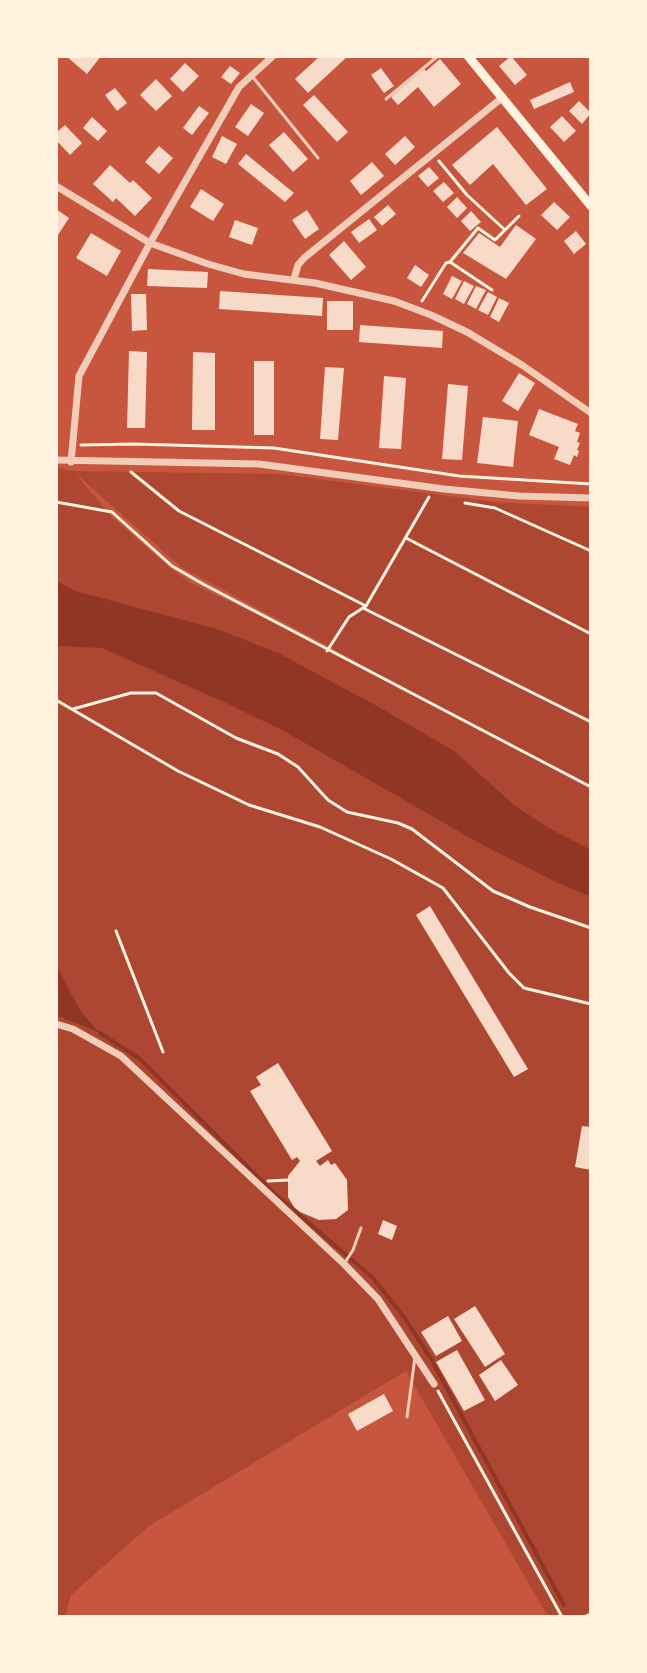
<!DOCTYPE html>
<html>
<head>
<meta charset="utf-8">
<style>
	body { margin:0 }
	#map { position:relative; width:647px; height:1673px; overflow:hidden; background:#c8553d; font-family:"Open Sans",sans-serif }
	canvas { display:block }
	.frame { position:absolute; inset:0; border:58px solid #fff3e0; pointer-events:none }
</style>
</head>
<body>
<div id="map">
<canvas width="647" height="1673"></canvas>
<div class="frame"></div>
</div>
<script>
const context = document.querySelector('canvas').getContext('2d');
context.lineJoin = 'round';
function fillPath(path, color) { context.fillStyle = color; context.fill(path, 'evenodd'); }
const shape = rows => new Path2D(rows.map(r => 'M' + r).join(''));
function stroke(path, color, width, dash) { context.strokeStyle = color; context.lineWidth = width; context.lineCap = dash ? 'butt' : 'round'; context.setLineDash(dash || []); context.stroke(path); }
fillPath(shape([
	[56,467,72,471,280,474,495,502,591,507,591,1617,548,1617,406,1371,149,1526,71,1595,65,1617,56,1617],
	[74,472,181,567,367,667,193,584,170,568,112,517]
]), '#ae4732');
fillPath(shape([
	[56,581,75,591,217,629,278,653,377,706,454,751,514,805,547,827,591,850,591,897,556,882,479,843,284,731,224,702,102,648,56,646],
	[56,965,81,1012,100,1033,56,1015]
]), '#8f3625');
stroke(shape([
	[100,1033,140,1059,274,1193,373,1278,404,1317,431,1359,564,1605]
]), '#8f3625', 4);
fillPath(shape([
	[66,56,101,56,87,74],
	[320,56,348,56,308,93,295,79],
	[511,56,527,75,515,85,499,66],
	[440,59,461,84,434,107,418,87,398,105,391,97,424,69,426,71],
	[185,63,199,76,183,92,170,79],
	[230,66,240,73,231,84,221,77],
	[381,68,394,86,384,93,371,75],
	[156,79,172,96,156,111,140,95],
	[570,82,574,92,534,109,530,100],
	[115,88,127,103,117,111,105,95],
	[314,95,348,132,337,142,303,105],
	[579,101,591,113,582,124,569,111],
	[251,104,264,113,248,136,235,127],
	[199,106,209,113,192,135,183,128],
	[562,116,576,131,564,142,550,127],
	[92,117,107,131,98,141,83,128],
	[65,125,82,143,70,155,56,140,56,133],
	[497,127,547,189,526,205,493,164,470,185,452,165],
	[284,132,308,159,293,172,269,145],
	[222,136,237,144,226,164,212,157],
	[405,136,415,147,395,165,385,154],
	[159,146,173,158,159,174,145,162],
	[246,154,294,193,285,202,238,164],
	[372,162,384,176,361,195,350,181],
	[110,165,130,183,133,180,152,198,135,216,116,198,113,202,93,184],
	[429,167,439,178,428,187,418,176],
	[444,182,454,193,443,202,433,191],
	[201,189,224,204,213,221,190,207],
	[457,197,467,208,457,218,447,207],
	[554,202,570,217,557,230,541,215],
	[388,205,396,214,382,226,374,217],
	[56,209,69,218,56,238],
	[307,210,319,229,305,239,292,220],
	[471,211,481,222,470,231,461,221],
	[369,219,377,230,359,243,351,232],
	[235,220,258,228,252,245,229,237],
	[516,225,536,239,506,279,463,253,479,233,500,247],
	[576,231,586,244,574,254,564,241],
	[91,233,121,251,107,276,76,258],
	[344,241,366,267,351,280,329,255],
	[415,265,429,275,421,287,407,278],
	[148,269,208,272,207,288,147,286],
	[452,276,462,281,452,299,443,294],
	[464,281,474,286,464,304,455,299],
	[476,286,486,290,476,309,467,304],
	[220,291,323,298,322,316,219,309],
	[488,292,497,297,488,315,478,310],
	[131,294,146,294,147,330,132,331],
	[499,298,509,303,499,322,490,317],
	[327,301,353,301,353,330,327,330],
	[360,325,443,331,442,348,359,342],
	[129,351,147,352,145,428,127,428],
	[193,352,215,353,215,430,192,430],
	[254,361,274,361,274,435,254,435],
	[325,367,344,368,338,440,320,439],
	[519,373,535,383,518,411,502,401],
	[384,376,406,378,401,449,379,448],
	[448,384,468,386,462,460,442,459],
	[539,409,578,424,575,431,580,433,577,442,580,443,577,450,579,451,577,457,574,455,570,465,554,459,559,447,529,435],
	[483,417,518,421,513,467,477,463],
	[430,906,528,1069,514,1077,416,915],
	[278,1063,332,1151,316,1161,320,1166,328,1160,331,1165,335,1163,347,1180,348,1210,336,1219,319,1220,300,1212,294,1207,288,1197,288,1176,300,1161,297,1157,292,1160,250,1091,261,1085,256,1077],
	[582,1126,591,1127,591,1170,575,1167],
	[383,1220,397,1226,392,1240,378,1234],
	[475,1306,505,1354,485,1367,454,1319],
	[448,1316,462,1341,436,1356,421,1332],
	[457,1350,485,1400,464,1411,436,1362],
	[501,1360,518,1385,495,1401,479,1375],
	[384,1394,393,1411,357,1431,348,1414]
]), '#f7dbc8');
stroke(shape([
	[439,161,467,195,505,230],
	[450,262,492,290],
	[422,301,446,263,450,262,478,228,495,240,519,216],
	[81,445,135,444,274,448,459,476,591,484],
	[131,472,179,511,366,606],
	[56,502,112,512,172,566,203,584,591,787],
	[465,503,495,508,591,551],
	[406,538,591,634],
	[363,608,591,722],
	[327,651,349,617,366,606,429,497],
	[56,700,178,771,249,805,320,827,391,859,443,888,509,973,524,988,591,1004],
	[73,709,131,693,156,693,236,738,278,754,298,767,328,800,347,812,398,823,412,829,493,891,530,907,591,928],
	[116,931,163,1052],
	[268,1181,288,1180],
	[438,1391,562,1617],
	[584,1617,591,1614]
]), '#fff3e0', 3);
stroke(shape([
	[252,76,318,158],
	[386,99,438,56],
	[344,1264,353,1250,361,1228],
	[407,1417,415,1357]
]), '#f1ccb7', 3);
stroke(shape([
	[56,186,150,243,208,264,244,274,315,283,394,301,431,315,467,332,522,365,591,413],
	[294,279,298,265,304,258,503,97],
	[56,460,259,464,444,489,519,496,591,498],
	[71,462,79,376,150,243,239,87,273,56],
	[56,1024,73,1029,121,1056,344,1264,378,1299,434,1384]
]), '#f1ccb7', 7);
stroke(shape([
	[468,56,591,206]
]), '#fff3e0', 9);
</script>
</body>
</html>
